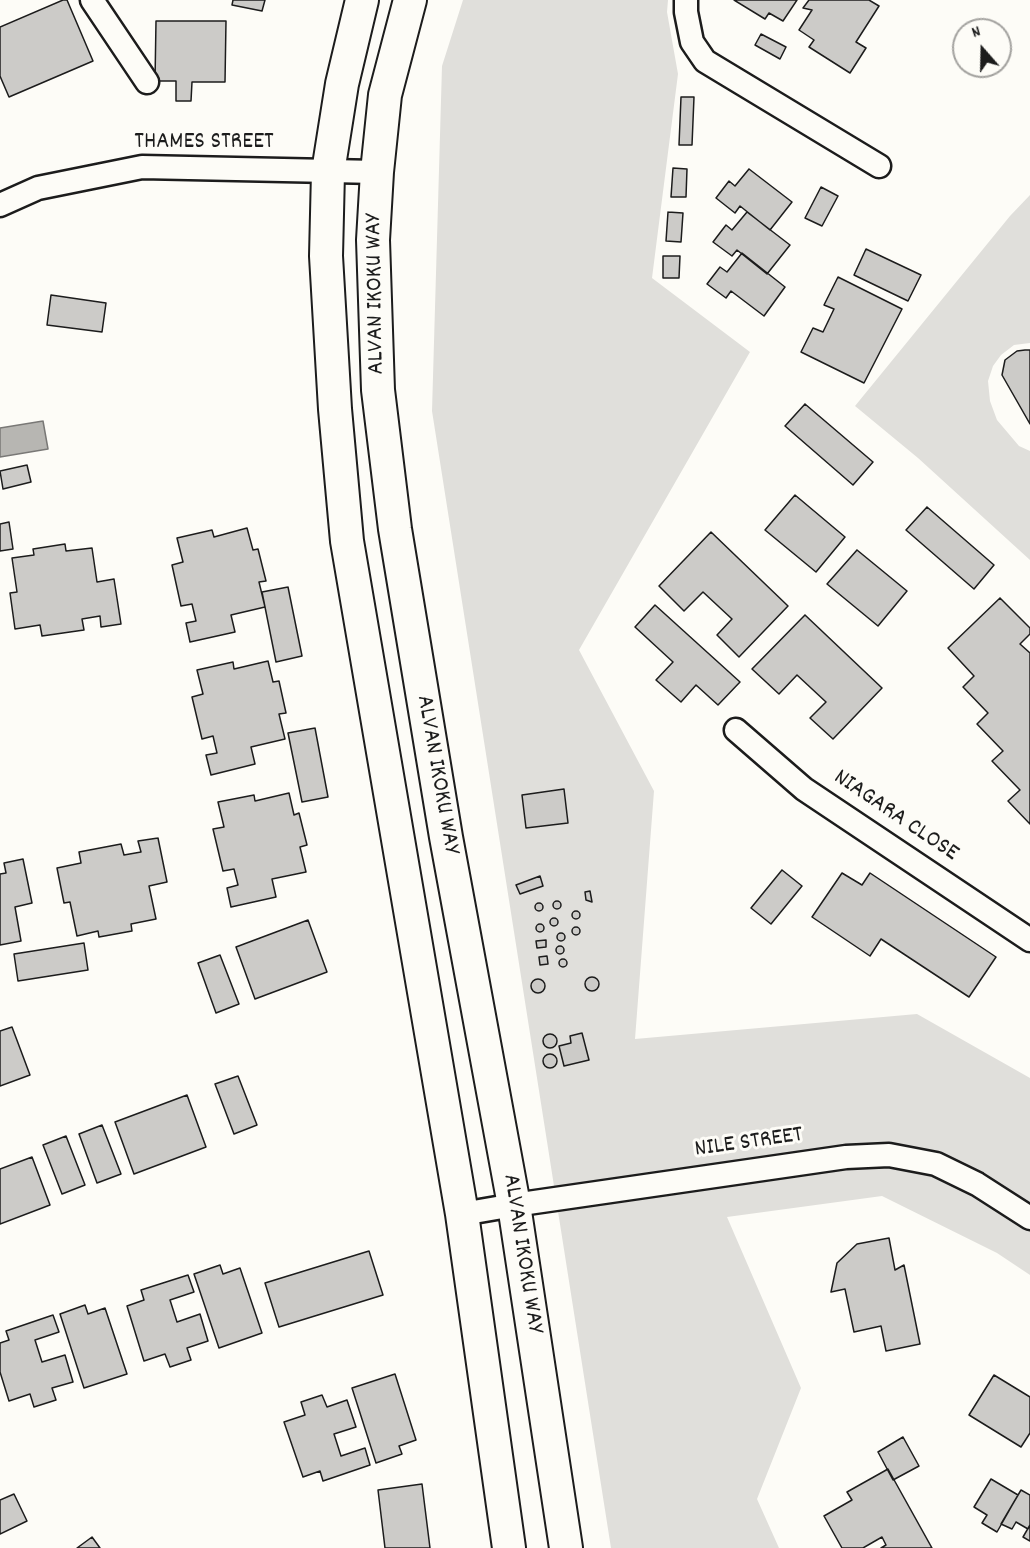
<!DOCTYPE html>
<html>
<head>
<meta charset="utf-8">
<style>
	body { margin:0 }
	#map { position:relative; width:1030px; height:1548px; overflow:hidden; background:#fdfcf7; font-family:Dekko,sans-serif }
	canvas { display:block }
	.north { position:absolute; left:952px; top:18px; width:60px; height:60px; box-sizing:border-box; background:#fdfcf7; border:2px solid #a3a29f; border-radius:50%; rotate:340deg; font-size:16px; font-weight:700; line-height:24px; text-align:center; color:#1c1c1c }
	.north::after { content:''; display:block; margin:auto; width:21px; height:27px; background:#1c1c1c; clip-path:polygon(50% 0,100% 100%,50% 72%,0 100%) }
</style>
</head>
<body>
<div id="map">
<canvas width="1030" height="1548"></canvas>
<div class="north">N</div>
</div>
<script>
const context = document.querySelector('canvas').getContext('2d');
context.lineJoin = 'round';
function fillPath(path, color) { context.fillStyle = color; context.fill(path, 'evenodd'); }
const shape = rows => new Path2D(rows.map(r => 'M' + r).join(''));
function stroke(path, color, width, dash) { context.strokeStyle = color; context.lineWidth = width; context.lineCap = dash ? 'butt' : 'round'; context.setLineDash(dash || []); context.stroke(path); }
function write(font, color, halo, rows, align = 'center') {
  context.font = font + ' Dekko,sans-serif'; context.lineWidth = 6; context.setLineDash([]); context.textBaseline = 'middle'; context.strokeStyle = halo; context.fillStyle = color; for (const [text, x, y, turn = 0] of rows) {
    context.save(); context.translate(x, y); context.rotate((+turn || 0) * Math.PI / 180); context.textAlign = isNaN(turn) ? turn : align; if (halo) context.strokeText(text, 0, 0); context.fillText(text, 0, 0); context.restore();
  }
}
fillPath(shape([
	[463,0,668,0,667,12,678,74,652,278,750,352,579,650,654,791,635,1039,917,1014,1030,1078,1030,1275,997,1253,882,1196,727,1217,801,1388,757,1499,779,1548,611,1548,432,411,442,66],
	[1030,195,1030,343,1014,345,1001,355,993,366,988,381,990,401,997,420,1019,446,1030,451,1030,560,918,458,855,406,1010,216]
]), '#e0dfdb');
const water = shape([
	[43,421,48,449,0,457,0,428,43,421]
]);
fillPath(water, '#b7b6b2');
stroke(water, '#797876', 1.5);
const building = shape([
	[63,0,67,0,93,61,9,97,0,76,0,27,63,0],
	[233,0,265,0,262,11,232,5,233,0],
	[734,0,797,0,783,21,769,13,765,19,734,0],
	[809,0,869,0,879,6,856,42,866,48,850,73,809,47,814,40,799,30,812,10,803,8,809,0],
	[156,21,226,21,225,82,192,82,191,101,176,101,176,81,155,81,156,21],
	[761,34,786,47,780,59,755,45,761,34],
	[681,97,694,97,692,145,679,145,681,97],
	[673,168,687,169,686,197,671,197,673,168],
	[749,169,792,202,770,230,740,206,735,213,716,198,729,181,735,186,749,169],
	[821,187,838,196,822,226,805,218,821,187],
	[668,212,683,213,681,242,666,241,668,212],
	[747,212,790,245,767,274,737,250,732,256,713,242,726,225,732,230,747,212],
	[866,249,921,275,908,301,854,275,866,249],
	[742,253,785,287,764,316,731,291,726,298,707,284,720,267,727,272,742,253],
	[663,256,680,256,679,278,663,278,663,256],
	[838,277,902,309,864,383,801,352,813,328,823,332,834,309,824,305,838,277],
	[51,295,106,303,102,332,47,325,51,295],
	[1025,350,1030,350,1030,424,1002,375,1005,360,1017,351,1025,350],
	[805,404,873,462,853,485,785,426,805,404],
	[27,465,31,482,3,489,0,471,27,465],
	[795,495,845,537,816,572,765,530,795,495],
	[927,507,994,565,974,589,906,530,927,507],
	[9,522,13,549,0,551,0,524,9,522],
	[247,528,253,550,258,549,266,581,259,582,265,607,231,615,235,632,190,642,186,623,196,621,192,604,181,606,172,565,183,562,177,538,212,530,214,537,247,528],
	[711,532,788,606,739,657,717,635,732,619,703,592,684,611,659,586,711,532],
	[65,544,66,551,92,548,97,582,114,579,121,624,101,627,100,616,82,619,84,630,42,636,40,625,15,629,10,593,17,592,12,558,34,555,33,549,65,544],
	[857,550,907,591,878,626,827,584,857,550],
	[288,587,302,656,276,662,262,592,288,587],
	[1000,598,1030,628,1030,634,1020,644,1030,653,1030,824,1008,801,1020,790,992,761,1003,751,977,724,988,713,963,687,974,676,948,648,1000,598],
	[655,605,740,682,718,705,696,685,681,702,656,680,673,662,635,627,655,605],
	[805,615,882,688,833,739,810,718,826,702,797,675,779,694,752,669,805,615],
	[268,661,273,682,279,681,286,713,279,714,285,739,251,747,255,764,211,775,206,755,217,753,213,736,202,739,192,697,203,694,197,670,233,662,234,669,268,661],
	[315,728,328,797,302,802,288,733,315,728],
	[564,789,568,823,526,828,522,795,564,789],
	[289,793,294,815,299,813,307,845,300,847,306,872,272,879,276,897,231,907,227,888,238,885,234,869,223,871,213,829,224,827,218,802,254,795,255,801,289,793],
	[158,838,167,882,149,886,156,919,131,924,132,931,99,937,98,931,77,936,70,902,64,903,57,868,81,863,79,852,121,844,124,855,141,852,138,841,158,838],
	[23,859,32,903,15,907,21,941,0,945,0,874,6,873,4,863,23,859],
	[782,870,802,886,771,924,751,908,782,870],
	[842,873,862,885,870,873,996,957,969,997,881,939,870,956,812,917,842,873],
	[540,876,543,886,520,894,516,885,540,876],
	[590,891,592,902,586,900,585,892,590,891],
	'553 905a4 4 0 1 1 8 0a4 4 0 1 1-8 0Z',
	'535 907a4 4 0 1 1 8 0a4 4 0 1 1-8 0Z',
	'572 915a4 4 0 1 1 8 0a4 4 0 1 1-8 0Z',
	'550 922a4 4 0 1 1 8 0a4 4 0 1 1-8 0Z',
	[308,920,327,972,255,999,236,947,308,920],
	'536 928a4 4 0 1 1 8 0a4 4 0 1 1-8 0Z',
	'572 931a4 4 0 1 1 8 0a4 4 0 1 1-8 0Z',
	'557 937a4 4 0 1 1 8 0a4 4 0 1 1-8 0Z',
	[546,940,546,947,537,948,536,941,546,940],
	[84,943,88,970,18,981,14,954,84,943],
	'556 950a4 4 0 1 1 8 0a4 4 0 1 1-8 0Z',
	[220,955,239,1004,216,1013,198,963,220,955],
	[547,956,548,964,540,965,539,957,547,956],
	'559 963a4 4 0 1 1 8 0a4 4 0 1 1-8 0Z',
	'585 984a7 7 0 1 1 14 0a7 7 0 1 1-14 0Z',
	'531 986a7 7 0 1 1 14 0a7 7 0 1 1-14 0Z',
	[12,1027,30,1075,0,1086,0,1031,12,1027],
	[582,1033,589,1060,564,1066,559,1046,571,1043,570,1036,582,1033],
	'543 1041a7 7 0 1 1 14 0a7 7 0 1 1-14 0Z',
	'543 1061a7 7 0 1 1 14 0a7 7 0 1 1-14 0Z',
	[238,1076,257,1125,234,1134,215,1084,238,1076],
	[187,1095,206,1147,134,1174,115,1122,187,1095],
	[102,1125,121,1174,97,1183,79,1134,102,1125],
	[66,1136,85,1185,62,1194,43,1145,66,1136],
	[32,1157,50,1205,0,1224,0,1169,32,1157],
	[889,1238,895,1270,904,1265,920,1344,886,1351,881,1326,854,1332,845,1289,831,1292,837,1263,857,1244,889,1238],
	[369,1251,383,1295,279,1327,265,1283,369,1251],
	[220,1265,223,1274,240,1268,262,1333,219,1348,194,1274,220,1265],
	[188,1275,194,1292,170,1300,177,1322,200,1314,208,1341,187,1348,191,1360,170,1367,165,1354,144,1361,127,1306,144,1300,141,1290,188,1275],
	[85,1305,88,1314,105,1308,127,1374,84,1388,60,1314,85,1305],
	[53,1315,59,1332,35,1340,42,1362,65,1355,73,1382,52,1388,56,1400,34,1407,30,1394,9,1401,0,1372,0,1343,9,1340,6,1331,53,1315],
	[395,1374,416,1440,399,1446,402,1454,376,1463,352,1388,395,1374],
	[994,1375,1030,1397,1030,1433,1021,1447,969,1415,994,1375],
	[322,1395,327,1407,347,1400,356,1427,334,1434,341,1456,365,1448,370,1465,323,1481,320,1471,303,1477,284,1422,305,1415,301,1402,322,1395],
	[903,1437,919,1466,893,1480,878,1452,903,1437],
	[888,1469,932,1548,881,1548,886,1545,882,1537,863,1548,842,1548,824,1516,852,1500,847,1492,888,1469],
	[991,1479,1018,1495,997,1532,982,1523,987,1515,974,1507,991,1479],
	[422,1484,430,1548,385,1548,378,1490,422,1484],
	[1021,1490,1030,1495,1030,1525,1028,1529,1016,1522,1012,1529,1001,1524,1021,1490],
	[14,1494,27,1521,0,1534,0,1500,14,1494],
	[1030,1525,1030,1541,1023,1537,1030,1525],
	[92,1537,100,1548,77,1548,92,1537]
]);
fillPath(building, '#cccbc8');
stroke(building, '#1c1c1c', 1.5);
const street = shape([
	[92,0,147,82],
	[686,0,686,12,692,42,705,61,879,166],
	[0,205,38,188,142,167,377,172],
	[736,730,804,789,1030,940],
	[462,1214,514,1205,846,1157,889,1155,936,1164,977,1184,1030,1218]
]);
const secondary = shape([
	[362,0,342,84,328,172,326,256,335,409,347,541,462,1214,509,1548],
	[410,0,385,95,377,172,373,240,378,390,395,529,446,837,514,1205,566,1548]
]);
stroke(street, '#1c1c1c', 27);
stroke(secondary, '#1c1c1c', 36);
stroke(street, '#fdfcf7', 22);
stroke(secondary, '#fdfcf7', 32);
write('24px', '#1c1c1c', '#fdfcf7', [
	["THAMES STREET",204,144],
	["ALVAN IKOKU WAY",377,294,-91],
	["ALVAN IKOKU WAY",436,775,80],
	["NIAGARA CLOSE",895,817,34],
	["NILE STREET",749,1144,-8],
	["ALVAN IKOKU WAY",521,1254,81]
]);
</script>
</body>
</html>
